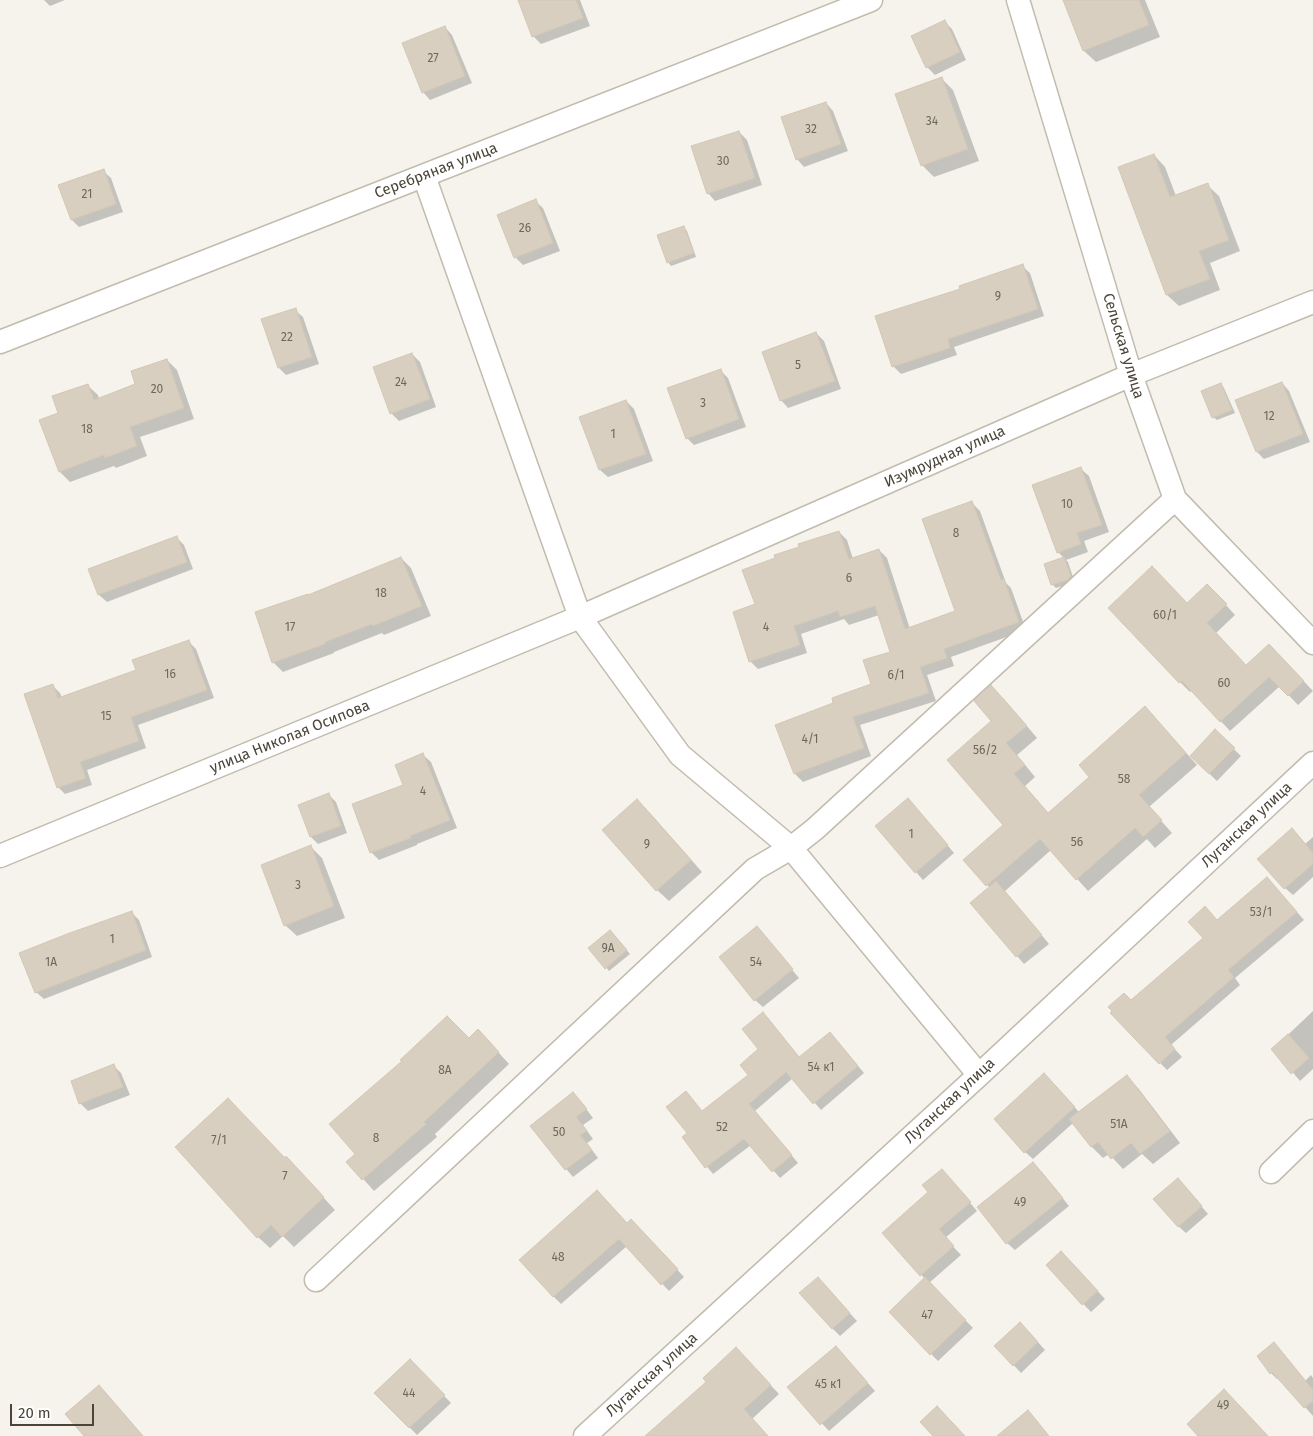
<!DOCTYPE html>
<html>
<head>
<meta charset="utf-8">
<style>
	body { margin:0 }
	#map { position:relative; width:1313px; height:1436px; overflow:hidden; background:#f6f3ec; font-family:"Fira Sans",sans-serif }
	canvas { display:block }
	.scale { position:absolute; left:10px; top:1404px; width:84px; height:22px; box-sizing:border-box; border:2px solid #4b4439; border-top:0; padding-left:6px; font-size:15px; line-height:18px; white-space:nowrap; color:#4b4439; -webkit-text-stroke:4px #fff; paint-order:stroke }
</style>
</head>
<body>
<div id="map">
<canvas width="1313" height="1436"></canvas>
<div class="scale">20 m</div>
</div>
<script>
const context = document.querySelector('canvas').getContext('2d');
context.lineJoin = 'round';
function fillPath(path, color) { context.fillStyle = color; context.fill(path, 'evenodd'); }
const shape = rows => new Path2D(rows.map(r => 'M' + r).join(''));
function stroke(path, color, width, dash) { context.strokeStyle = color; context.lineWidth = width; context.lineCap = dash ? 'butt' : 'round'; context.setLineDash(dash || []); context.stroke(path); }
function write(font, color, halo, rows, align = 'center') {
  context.font = font + ' "Fira Sans",sans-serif'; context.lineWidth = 4; context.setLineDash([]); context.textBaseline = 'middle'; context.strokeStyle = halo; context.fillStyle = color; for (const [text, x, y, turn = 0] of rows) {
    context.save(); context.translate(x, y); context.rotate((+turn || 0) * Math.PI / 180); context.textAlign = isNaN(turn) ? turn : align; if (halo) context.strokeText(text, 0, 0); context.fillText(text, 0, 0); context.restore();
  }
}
fillPath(shape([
	[44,0,65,0,50,6],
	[520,0,580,0,590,26,541,44,533,36],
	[1069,0,1145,0,1160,37,1096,62,1084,51],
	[945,22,952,29,966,60,935,75,927,67],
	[445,27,452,35,472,83,430,100,423,92],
	[942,79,953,90,979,161,934,177,922,165],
	[826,103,833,111,848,151,804,167,797,159],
	[739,132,747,140,762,185,715,201,708,193],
	[1154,155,1165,167,1176,196,1207,185,1219,196,1240,251,1210,263,1220,290,1179,306,1167,295,1119,168],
	[103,171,111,178,123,212,79,227,72,220],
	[535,201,543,208,560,251,523,265,515,257],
	[683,227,687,231,696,257,671,266,668,262],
	[1022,266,1030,273,1044,316,954,347,957,355,901,374,893,366,961,290],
	[295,310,303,317,319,364,286,375,279,368,263,320],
	[816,333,824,341,841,389,788,408,781,400],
	[412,354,420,362,436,407,399,421,391,413],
	[167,360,177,370,194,419,140,437,147,456,116,468,114,466,70,482,60,472,41,421,60,414,87,385,98,395,99,399,137,385],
	[720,370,728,378,746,427,694,445,687,438],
	[1282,383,1289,391,1310,442,1264,459,1257,452,1237,401],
	[1221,384,1224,388,1235,413,1217,420,1213,417],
	[626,401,634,409,653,461,608,477,600,470,581,417],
	[1081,469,1089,476,1109,532,1084,541,1088,552,1066,560,1068,562,1074,580,1071,583,1056,588,1052,584,1064,558,1058,552],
	[972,503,980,511,1006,583,1011,588,1026,630,951,657,954,666,927,675,936,701,860,725,871,756,803,782,795,774,777,726,835,704,873,684,891,652,879,615,849,625,844,619,801,634,807,653,758,669,750,661,756,605,839,532,847,540,853,559,879,550,887,558,910,629,956,612],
	[176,537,184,545,193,569,107,602,99,595,90,570],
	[401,558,411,568,431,616,384,635,382,633,334,652,334,653,283,672,273,662,329,588],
	[1217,595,1235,615,1216,633,1247,667,1279,655,1313,691,1298,705,1280,686,1230,731,1192,690,1190,692,1180,682,1110,608,1187,604],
	[188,641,196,649,214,698,138,725,146,748,87,770,92,785,65,794,58,787,53,686,60,693,62,698,138,671],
	[1003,698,1037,738,1017,755,1035,777,1025,786,1049,814,1156,719,1197,765,1149,807,1172,833,1155,848,1147,839,1088,891,1051,850,1005,891,1049,944,1024,964,1017,956,990,888,965,860,1005,825,993,721],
	[1215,731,1241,756,1217,781,1191,756],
	[423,755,431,762,457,828,417,844,417,845,379,860,371,852,404,786],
	[328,794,336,802,347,833,318,844,311,837],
	[915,807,954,853,923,880,916,872],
	[649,812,702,872,669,901,657,890],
	[1313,837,1313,877,1293,895,1285,888,1305,844],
	[311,847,322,858,345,918,297,936,285,925],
	[1275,887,1304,920,1235,978,1240,985,1171,1045,1182,1057,1167,1070,1112,1013,1131,1001,1205,938],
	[132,913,139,920,152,957,44,999,36,992],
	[757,928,799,978,763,1007,755,1000],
	[613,935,630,954,609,971,590,948],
	[1313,1011,1313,1069,1300,1081,1273,1049],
	[763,1013,800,1058,836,1040,864,1073,821,1110,793,1078,755,1111,798,1163,780,1178,751,1145,713,1174,683,1138,689,1133,686,1092,702,1112,750,1075,760,1049],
	[469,1039,489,1042,509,1064,435,1134,437,1137,374,1191,348,1162],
	[114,1066,121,1073,130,1095,88,1111,80,1103],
	[1126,1076,1138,1088,1180,1143,1153,1164,1142,1154,1123,1169,1109,1154,1103,1158,1092,1147,1073,1123,1033,1159,1025,1152,1052,1082,1079,1112],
	[580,1101,593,1118,583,1125,593,1139,587,1143,598,1158,573,1177,531,1127],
	[285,1159,298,1170,335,1210,294,1247,283,1236,270,1248,258,1237],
	[1041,1171,1069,1206,1015,1250,1007,1243],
	[949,1178,977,1211,945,1238,961,1255,929,1283,973,1328,938,1361,890,1312,925,1279,884,1233],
	[1185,1187,1208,1214,1186,1233,1178,1226],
	[627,1224,639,1228,684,1277,669,1291,627,1246,561,1304,553,1296],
	[1069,1260,1105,1299,1091,1312,1047,1266],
	[825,1286,857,1321,840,1336,832,1328],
	[1028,1331,1045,1350,1021,1373,996,1346],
	[843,1355,875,1391,829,1431,789,1388],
	[1258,1356,1305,1381,1311,1375,1313,1378,1313,1416,1279,1378,1277,1379,1271,1373],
	[745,1358,779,1394,752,1419,767,1436,647,1436],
	[410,1361,451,1403,417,1435,376,1393]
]), '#0003');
const building = shape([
	[518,0,576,0,583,18,532,37,518,0],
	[1063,0,1139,0,1149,25,1083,51,1063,0],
	[945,20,960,52,926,68,911,36,945,20],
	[445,26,465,76,422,93,402,43,445,26],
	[942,77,968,149,921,166,895,94,942,77],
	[826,102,841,144,796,160,781,117,826,102],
	[739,131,755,178,707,194,691,146,739,131],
	[1154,154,1170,197,1208,183,1229,240,1199,251,1210,279,1166,295,1118,167,1154,154],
	[104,169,116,204,71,220,58,185,104,169],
	[536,199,553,243,514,258,497,215,536,199],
	[684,226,694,253,667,263,657,235,684,226],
	[1023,264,1038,309,948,339,950,348,892,367,875,316,960,289,959,286,1023,264],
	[296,308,312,357,278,368,261,319,296,308],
	[816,332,835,381,780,401,762,352,816,332],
	[412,353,430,399,390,414,373,367,412,353],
	[167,359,184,408,130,427,137,446,105,458,104,455,59,472,39,420,58,413,52,396,88,384,94,400,135,384,131,371,167,359],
	[721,369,739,419,686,439,667,388,721,369],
	[1282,382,1303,434,1256,452,1235,400,1282,382],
	[1221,383,1232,410,1212,418,1201,391,1221,383],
	[626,400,646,454,599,470,579,417,626,400],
	[1081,467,1102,525,1077,533,1081,544,1057,553,1032,485,1081,467],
	[972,501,1001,580,1004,579,1019,622,944,649,947,658,920,667,929,693,853,717,864,748,794,774,775,725,833,703,832,698,871,684,863,660,890,652,875,606,840,617,838,611,794,626,800,645,749,662,733,612,755,604,742,570,775,558,774,555,799,547,798,544,839,531,849,559,879,549,905,629,955,611,922,519,972,501],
	[177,536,187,562,98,595,88,569,177,536],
	[401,557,422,606,373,626,372,624,325,642,325,644,272,663,255,612,308,594,308,595,401,557],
	[1064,557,1071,576,1068,580,1051,585,1044,564,1064,557],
	[1152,566,1187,603,1207,584,1227,604,1207,623,1246,665,1269,644,1304,681,1288,696,1269,677,1220,722,1182,681,1179,683,1108,608,1152,566],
	[189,640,207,690,131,717,139,741,80,762,86,778,57,788,24,694,53,684,58,698,136,670,132,660,189,640],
	[991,685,1027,726,1006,743,1025,765,1014,774,1048,813,1089,777,1079,765,1145,706,1186,753,1139,795,1162,820,1143,837,1135,828,1076,880,1040,839,986,886,963,860,1003,825,947,760,991,721,974,701,991,685],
	[1215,729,1235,748,1209,774,1190,756,1215,729],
	[423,753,450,820,410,836,411,838,370,853,352,804,403,785,395,765,423,753],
	[329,793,341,826,310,837,298,805,329,793],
	[908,798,948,845,915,873,875,826,908,798],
	[637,799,691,860,656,891,602,830,637,799],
	[1292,828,1313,853,1313,864,1284,889,1257,859,1292,828],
	[311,845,334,906,284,926,261,865,311,845],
	[1267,877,1297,912,1228,970,1234,977,1165,1037,1175,1049,1159,1064,1110,1013,1112,1011,1108,1007,1124,993,1131,1000,1203,938,1188,922,1205,906,1217,920,1267,877],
	[996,881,1042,935,1016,957,970,903,996,881],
	[132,911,146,950,35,993,19,953,67,934,132,911],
	[757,926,793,969,754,1001,719,957,757,926],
	[610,930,627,950,605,969,588,948,610,930],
	[763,1012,799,1057,830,1032,858,1066,813,1104,786,1072,749,1104,792,1155,772,1172,744,1139,705,1168,682,1137,687,1133,666,1107,686,1091,702,1111,748,1075,740,1065,758,1049,742,1029,763,1012],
	[447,1016,469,1038,478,1029,499,1052,424,1122,426,1124,362,1180,346,1162,355,1154,329,1124,402,1061,400,1060,447,1016],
	[1288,1034,1309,1058,1291,1074,1271,1049,1288,1034],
	[114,1064,123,1087,79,1104,71,1081,114,1064],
	[1044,1073,1075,1107,1024,1153,994,1119,1044,1073],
	[1127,1075,1170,1131,1140,1154,1131,1143,1111,1159,1098,1142,1091,1147,1069,1119,1127,1075],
	[573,1092,587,1109,576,1117,587,1131,580,1135,592,1150,565,1170,530,1126,573,1092],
	[228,1098,285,1158,286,1156,324,1197,282,1237,271,1225,257,1238,175,1147,228,1098],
	[1033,1162,1063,1198,1006,1244,977,1207,1033,1162],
	[942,1169,971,1202,939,1229,954,1246,920,1276,882,1233,928,1192,922,1185,942,1169],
	[1178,1178,1202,1206,1178,1227,1153,1199,1178,1178],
	[597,1190,627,1223,631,1219,678,1269,661,1285,619,1239,553,1297,519,1260,597,1190],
	[1061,1251,1098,1291,1082,1305,1046,1265,1061,1251],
	[818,1277,850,1313,832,1329,799,1293,818,1277],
	[925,1277,966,1320,930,1355,889,1312,925,1277],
	[1020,1322,1038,1342,1013,1366,994,1346,1020,1322],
	[1274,1342,1313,1390,1313,1401,1304,1408,1272,1372,1270,1374,1257,1356,1274,1342],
	[836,1346,868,1383,820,1425,787,1387,836,1346],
	[736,1347,771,1385,744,1409,768,1436,645,1436,706,1382,703,1378,736,1347],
	[410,1359,445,1395,409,1428,374,1393,410,1359],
	[99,1385,143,1436,84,1436,65,1414,99,1385],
	[1224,1389,1268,1436,1198,1436,1187,1424,1224,1389],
	[937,1406,965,1436,933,1436,920,1422,937,1406],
	[1028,1410,1049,1436,997,1436,1028,1410]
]);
fillPath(building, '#d8cfc1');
stroke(building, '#d3c7b4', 1);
const street = shape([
	[1018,0,1131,375,1175,499,1313,643],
	[424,176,580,617,680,755,791,848,979,1075],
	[0,342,871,0],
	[0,856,580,617,1131,375,1313,302],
	[1271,1172,1313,1131],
	[316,1280,755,869,791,848,815,829,1175,499],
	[585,1436,979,1075,1313,763]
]);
stroke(street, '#c2bbae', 25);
stroke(street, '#fff', 22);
write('12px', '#6e675b', null, [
	["27",433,59],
	["34",932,122],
	["32",811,130],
	["30",723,162],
	["21",87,195],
	["26",525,229],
	["9",998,297],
	["22",287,338],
	["5",798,366],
	["24",401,383],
	["20",157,390],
	["3",703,404],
	["12",1269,417],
	["18",87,430],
	["1",613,435],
	["10",1067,505],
	["8",956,534],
	["6",849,579],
	["18",381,594],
	["60/1",1165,616],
	["17",290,628],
	["4",766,628],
	["16",170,675],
	["6/1",896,676],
	["60",1224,684],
	["15",106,717],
	["4/1",810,740],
	["56/2",985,751],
	["58",1124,780],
	["4",423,792],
	["1",911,835],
	["56",1077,843],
	["9",647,845],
	["3",298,886],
	["53/1",1261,913],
	["1",112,940],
	["9А",608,949],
	["1А",51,963],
	["54",756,963],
	["54 к1",821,1068],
	["8А",445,1071],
	["51А",1119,1125],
	["52",722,1128],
	["50",559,1133],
	["8",376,1139],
	["7/1",219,1141],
	["7",285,1177],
	["49",1020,1203],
	["48",558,1258],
	["47",927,1316],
	["45 к1",828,1385],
	["44",409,1394],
	["49",1223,1406]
]);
write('15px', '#4b4439', '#fff', [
	["Серебряная улица",436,171,-21],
	["Сельская улица",1123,346,73],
	["Изумрудная улица",945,457,-24],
	["улица Николая Осипова",290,737,-22],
	["Луганская улица",1247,825,-43],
	["Луганская улица",950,1101,-43],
	["Луганская улица",652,1375,-42]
]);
</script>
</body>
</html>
